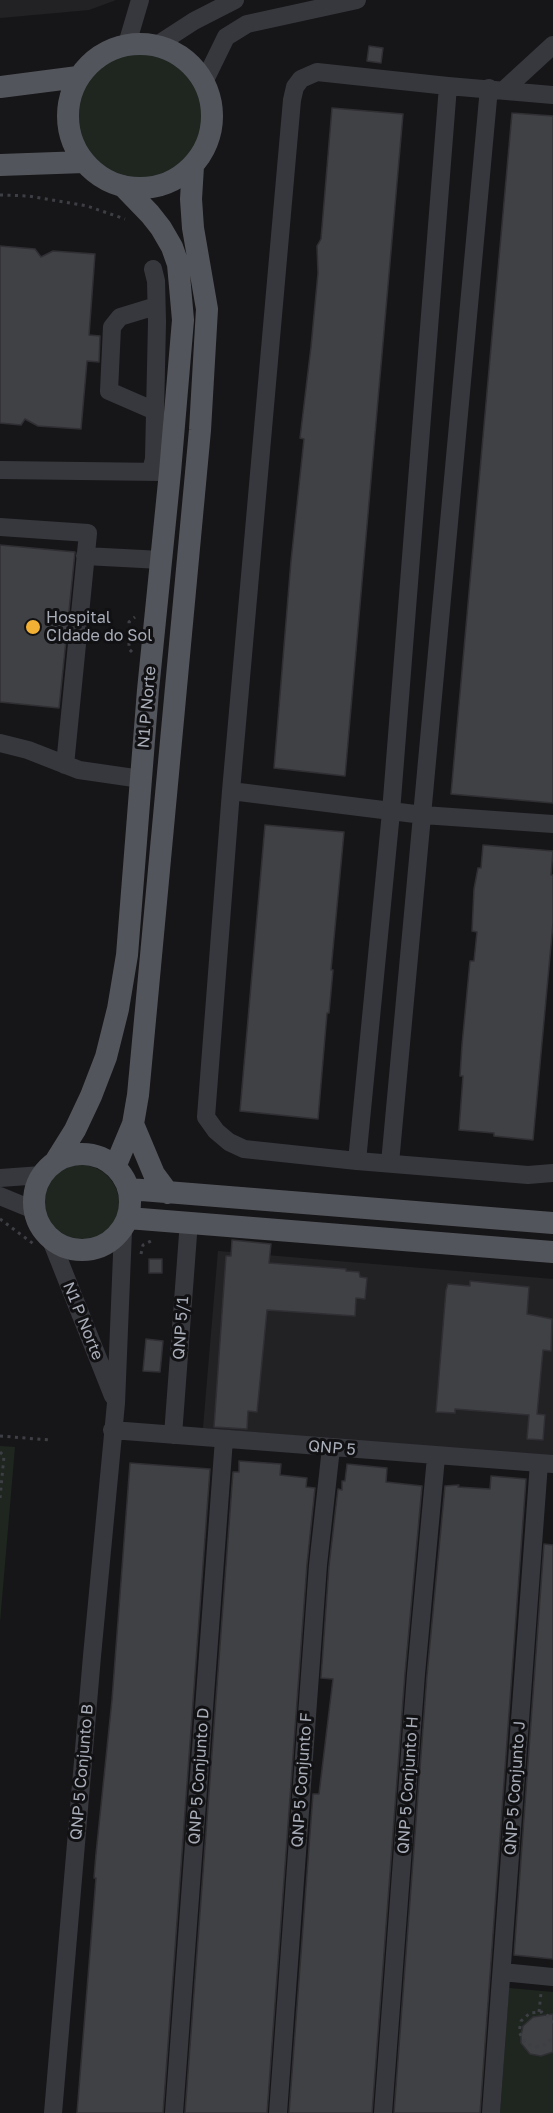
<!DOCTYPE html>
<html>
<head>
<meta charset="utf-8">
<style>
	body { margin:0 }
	canvas { display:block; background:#161618 }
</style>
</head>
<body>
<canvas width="553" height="2113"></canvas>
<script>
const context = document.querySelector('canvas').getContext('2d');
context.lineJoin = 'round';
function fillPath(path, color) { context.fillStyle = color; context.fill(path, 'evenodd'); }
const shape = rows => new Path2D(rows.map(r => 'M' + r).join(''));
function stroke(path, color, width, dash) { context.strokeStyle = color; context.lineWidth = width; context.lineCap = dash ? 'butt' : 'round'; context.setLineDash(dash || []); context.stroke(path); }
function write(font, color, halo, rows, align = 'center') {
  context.font = font + ' "Golos Text",sans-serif'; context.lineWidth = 6; context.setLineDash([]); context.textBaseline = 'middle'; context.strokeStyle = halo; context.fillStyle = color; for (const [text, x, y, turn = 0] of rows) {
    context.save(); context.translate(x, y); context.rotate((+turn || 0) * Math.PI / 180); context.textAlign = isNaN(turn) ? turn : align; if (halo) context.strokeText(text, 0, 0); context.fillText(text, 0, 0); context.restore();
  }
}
fillPath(shape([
	[0,0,116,0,89,10,0,18],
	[218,1251,553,1279,553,1457,203,1428]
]), '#222225');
fillPath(shape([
	'76 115a63 63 0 1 1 126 0a63 63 0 1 1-126 0Z',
	'43 1203a38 38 0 1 1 76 0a38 38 0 1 1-76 0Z',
	[0,1446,15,1447,0,1622],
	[509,1988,553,1992,553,2113,500,2113]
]), '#1e261f');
const building = shape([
	[369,46,383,48,381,63,367,61,369,46],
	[332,108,403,114,345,776,274,768,291,561,304,439,300,438,311,347,318,273,317,246,321,239,332,108],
	[512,113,553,116,553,803,451,794,512,113],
	[0,246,35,249,41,257,53,251,95,254,89,335,100,336,99,362,87,361,81,429,38,426,25,419,21,425,0,423,0,246],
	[0,545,75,552,59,708,0,702,0,545],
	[265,825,344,832,331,970,333,970,329,1013,327,1013,318,1119,240,1111,265,825],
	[483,845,553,851,551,875,553,875,553,923,533,1140,494,1136,494,1133,459,1130,463,1076,460,1076,462,1045,470,961,474,961,477,932,472,931,474,889,478,868,481,868,483,845],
	[232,1240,271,1244,269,1263,346,1269,346,1271,359,1272,360,1277,367,1278,365,1299,356,1298,355,1316,267,1310,257,1412,248,1411,247,1429,214,1427,226,1256,231,1256,232,1240],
	[149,1259,162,1259,162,1273,149,1273,149,1259],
	[470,1281,529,1287,527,1314,552,1319,551,1351,543,1350,537,1414,545,1415,543,1440,527,1439,529,1415,455,1409,455,1413,436,1412,446,1290,448,1284,470,1286,470,1281],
	[146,1339,163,1341,160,1372,143,1371,146,1339],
	[239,1461,281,1464,280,1475,307,1478,306,1487,315,1488,307,1564,267,2113,185,2113,233,1472,239,1472,239,1461],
	[130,1463,210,1469,163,2113,77,2113,96,1878,94,1878,96,1854,112,1700,130,1463],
	[347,1464,387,1468,386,1482,422,1486,405,1673,372,2113,289,2113,313,1794,319,1794,333,1679,321,1678,329,1566,338,1489,342,1490,342,1481,345,1481,347,1464],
	[491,1476,526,1479,480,2113,394,2113,427,1675,445,1486,459,1485,458,1487,490,1489,491,1476],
	[544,1544,553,1545,553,1959,514,1955,544,1544],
	[553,2014,553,2052,541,2056,530,2054,521,2043,521,2035,523,2026,533,2017,553,2014]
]);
fillPath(building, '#404145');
stroke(building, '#303034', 1.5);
stroke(shape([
	[0,195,29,196,87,206,125,219],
	[132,652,129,649,129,622,135,617],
	[0,1219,35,1245],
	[141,1254,143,1245,153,1240],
	[0,1436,50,1440],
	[0,1452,4,1456,0,1498],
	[539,2012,541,1993],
	[553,2023,547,2015,542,2012,530,2013,521,2021,519,2032,525,2043,536,2047,547,2044,553,2036]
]), '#3d3f44', 3, [3, 4.5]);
stroke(shape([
	[127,44,140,0],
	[157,45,194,21,235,0],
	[204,82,226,37,247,24,357,0],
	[504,90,553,45],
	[553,95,448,86,317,72,301,79,295,87,292,100,231,791,206,1117,216,1131,229,1142,244,1149,357,1161,528,1175,553,1173],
	[155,411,109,391,112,327,120,317,156,306],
	[0,470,162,472],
	[151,471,154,459,157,322,156,281,153,269],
	[0,527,88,533,65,765],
	[85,556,161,560],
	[0,743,28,750,79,770,141,779],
	[231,791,423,815,553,824],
	[357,1161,391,812,448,86],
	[390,1163,489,88],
	[0,1178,42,1175],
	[0,1196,34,1210],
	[51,1240,113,1396],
	[112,1430,553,1464],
	[173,1435,189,1221],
	[502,1972,553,1977],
	[53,2113,92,1656,116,1403,123,1230],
	[174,2113,224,1439],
	[278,2113,318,1565,331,1448],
	[383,2113,416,1674,436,1457],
	[491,2113,539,1463]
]), '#37383d', 18);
stroke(shape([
	'68 116a72 72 0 1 1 144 0a72 72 0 1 1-144 0Z',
	[0,87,78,77],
	[0,165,84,162],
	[133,1124,154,1174,168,1193],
	'34 1202a48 48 0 1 1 96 0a48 48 0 1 1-96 0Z',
	[55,1162,75,1130,91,1096,106,1057,118,1009,127,955,148,690,170,472,183,320,178,264,172,247,161,228,150,214,123,186],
	[115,1167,133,1124,138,1095,200,430,207,309,193,228,191,199,193,166],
	[129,1189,553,1223],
	[128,1218,553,1252]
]), '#53555c', 22);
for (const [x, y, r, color] of [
	[33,627,8,"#f2b134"]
]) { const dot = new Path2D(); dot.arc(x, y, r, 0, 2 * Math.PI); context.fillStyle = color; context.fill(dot); stroke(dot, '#111113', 2); }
write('16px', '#a8adb8', '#111113', [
	["Hospital",46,618],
	["CIdade do Sol",46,636]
], 'left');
write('16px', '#a8adb8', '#111113', [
	["N1 P Norte",147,707,-85],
	["N1 P Norte",83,1321,68],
	["QNP 5/1",181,1328,-86],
	["QNP 5",332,1448,5],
	["QNP 5 Conjunto B",82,1772,-85],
	["QNP 5 Conjunto D",199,1776,-86],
	["QNP 5 Conjunto F",302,1780,-86],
	["QNP 5 Conjunto H",408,1785,-86],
	["QNP 5 Conjunto J",515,1788,-86]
]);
</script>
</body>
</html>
